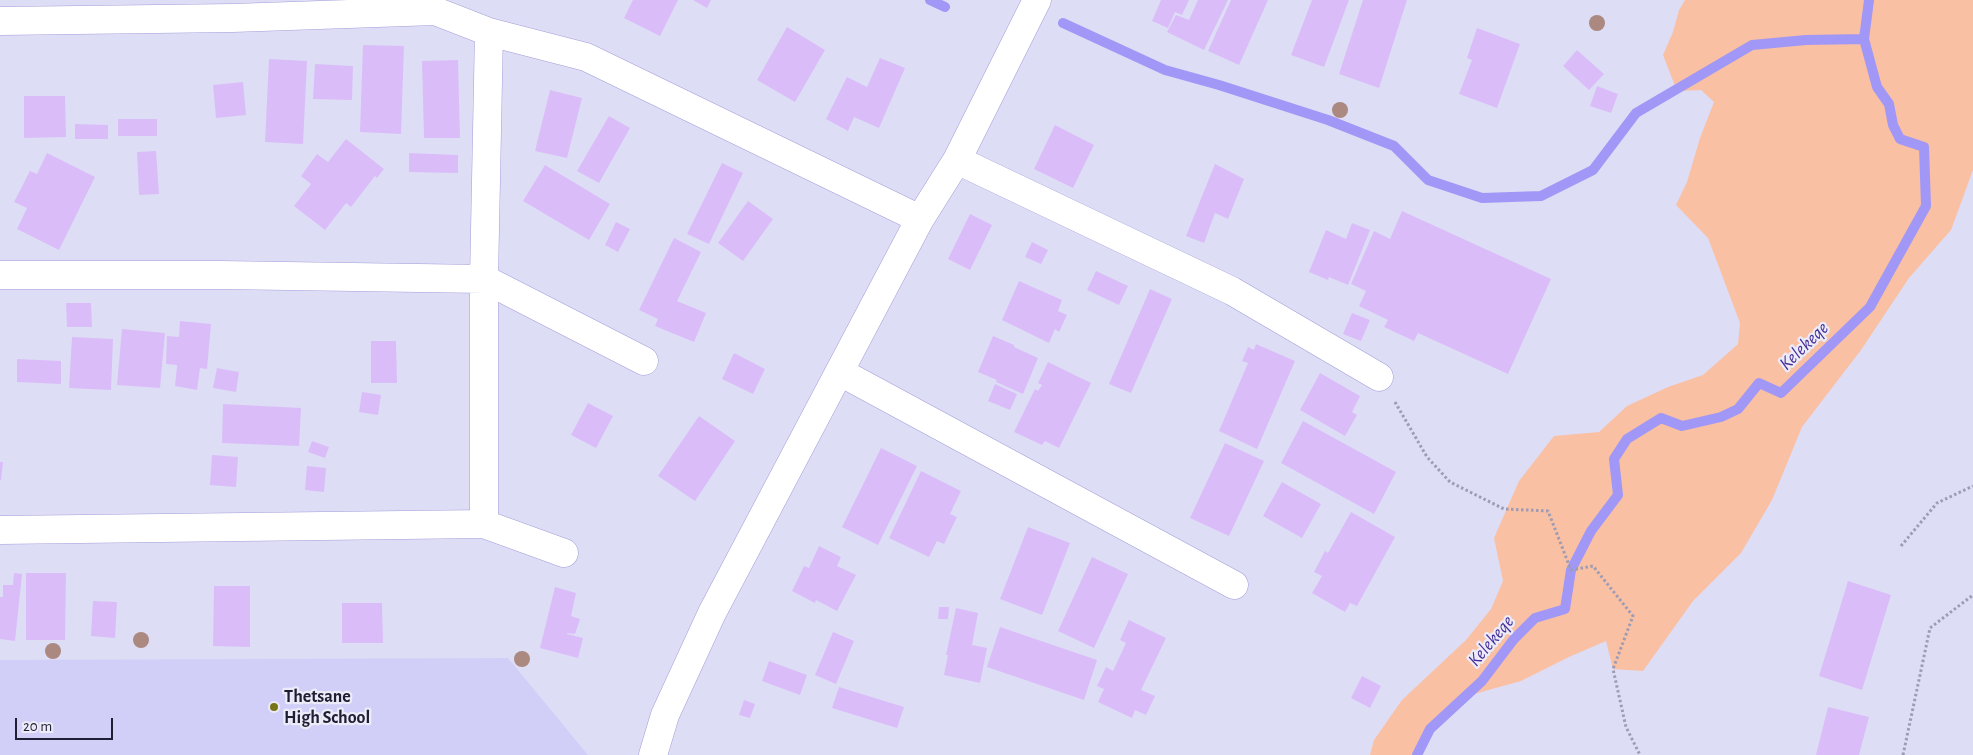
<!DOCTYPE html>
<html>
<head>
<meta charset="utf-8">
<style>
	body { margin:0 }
	#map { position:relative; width:1973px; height:755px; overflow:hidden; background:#deddf6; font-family:"Alegreya Sans",sans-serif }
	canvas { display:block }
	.scale { position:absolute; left:15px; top:718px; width:98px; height:22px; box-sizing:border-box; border:2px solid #201e35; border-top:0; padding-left:6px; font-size:15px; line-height:18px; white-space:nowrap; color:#201e35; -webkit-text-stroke:4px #ececf9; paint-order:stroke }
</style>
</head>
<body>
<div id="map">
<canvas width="1973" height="755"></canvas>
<div class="scale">20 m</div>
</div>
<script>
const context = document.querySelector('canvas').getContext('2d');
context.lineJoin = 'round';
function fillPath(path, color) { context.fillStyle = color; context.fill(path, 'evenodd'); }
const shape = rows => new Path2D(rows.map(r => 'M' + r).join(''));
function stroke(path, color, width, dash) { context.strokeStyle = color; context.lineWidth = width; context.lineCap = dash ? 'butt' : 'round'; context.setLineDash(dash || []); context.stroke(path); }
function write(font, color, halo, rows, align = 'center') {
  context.font = font + ' "Alegreya Sans",sans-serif'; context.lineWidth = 4.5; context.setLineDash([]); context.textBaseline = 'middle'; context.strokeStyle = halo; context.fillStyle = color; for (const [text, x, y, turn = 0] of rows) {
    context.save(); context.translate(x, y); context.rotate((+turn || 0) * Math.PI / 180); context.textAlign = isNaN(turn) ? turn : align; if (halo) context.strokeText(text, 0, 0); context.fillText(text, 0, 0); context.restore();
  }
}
fillPath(shape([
	[508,658,588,755,0,755,0,660]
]), '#d1cff8');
fillPath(shape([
	[1685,0,1973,0,1973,170,1951,230,1909,278,1861,350,1802,427,1772,500,1741,553,1693,601,1643,671,1613,669,1606,641,1569,657,1521,681,1474,694,1433,728,1419,755,1370,755,1374,740,1402,700,1466,640,1491,609,1503,581,1494,538,1519,481,1554,436,1599,432,1627,406,1668,387,1703,375,1738,344,1740,323,1708,238,1676,205,1687,182,1700,138,1714,102,1701,90,1677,91,1663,55,1673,32,1679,10]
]), '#f9c0a4');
stroke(shape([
	[930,0,945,7],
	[1063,23,1165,70,1219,85,1328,120,1394,146,1428,180,1482,198,1541,196,1593,170,1636,113,1752,45,1806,40,1864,39],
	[1417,755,1430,729,1482,681,1514,639,1535,618,1565,609,1571,570,1591,531,1618,495,1614,459,1627,439,1661,418,1682,426,1721,417,1738,409,1759,383,1781,393,1870,307,1926,206,1924,147,1900,139,1893,125,1889,104,1877,87,1864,39,1869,0]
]), '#a197f6', 10);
fillPath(shape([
	[633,0,678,0,660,36,624,18],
	[693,0,711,0,707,8],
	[1161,0,1189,0,1182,15,1175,12,1168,28,1152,21],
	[1198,0,1228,0,1204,50,1167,32,1176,15,1189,20],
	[1231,0,1268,0,1239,65,1208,51],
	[1312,0,1349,0,1324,67,1291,55],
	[1363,0,1407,0,1379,88,1339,74],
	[787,27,825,50,795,102,757,80],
	[1477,28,1520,44,1497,108,1459,94,1472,60,1467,58],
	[363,45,404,46,401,134,360,132],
	[1577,50,1604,74,1589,90,1563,66],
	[880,58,905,68,879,128,854,117,848,131,826,119,847,77,867,87],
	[269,59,307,61,303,144,265,142],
	[458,60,460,138,424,138,422,61],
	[315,64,353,66,352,100,313,99],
	[243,82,246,115,216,118,213,85],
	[1597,86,1618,94,1611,113,1590,106],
	[550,90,582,98,567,158,535,151],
	[24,96,65,96,66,137,24,138],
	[609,116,630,128,599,183,577,171],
	[118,119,157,119,157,136,118,136],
	[75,124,108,125,108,139,75,139],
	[1055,125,1094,145,1073,188,1034,169],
	[346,139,384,169,377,178,375,176,351,207,346,203,325,230,294,206,311,184,301,176,317,154,328,162],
	[156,151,159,194,139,195,137,152],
	[47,153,95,177,59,250,17,229,27,208,14,202,30,171,37,174],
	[409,153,458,155,458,173,409,172],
	[722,163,743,173,709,244,687,234],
	[1215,164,1244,179,1228,219,1215,213,1204,243,1186,236],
	[545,165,610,204,589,240,523,201],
	[748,201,773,219,743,261,718,243],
	[1402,211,1551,279,1508,374,1418,333,1414,341,1384,327,1388,320,1359,306,1366,291,1351,284,1374,231,1390,239],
	[970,214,992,225,970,270,948,259],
	[616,222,630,229,618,252,605,245],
	[1352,223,1370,230,1348,285,1329,277,1328,280,1309,272,1326,230,1346,239],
	[674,238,701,252,677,301,706,313,694,342,655,326,658,319,639,310],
	[1032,242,1048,250,1041,264,1025,257],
	[1096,271,1128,286,1119,305,1087,290],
	[1019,281,1062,300,1058,311,1067,315,1059,332,1055,329,1049,343,1002,320],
	[1150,289,1172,299,1131,393,1109,384],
	[66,303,91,303,92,327,67,327],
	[1352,313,1370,320,1361,341,1343,334],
	[180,321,211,324,207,369,200,368,197,390,175,386,177,366,177,365,166,364,167,336,179,337],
	[122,329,165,333,160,388,117,385],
	[993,336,1014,345,1014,347,1038,358,1023,394,996,382,997,380,978,372],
	[72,337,113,339,111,390,69,388],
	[371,341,396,341,397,383,371,383],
	[1256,344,1295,361,1257,449,1219,431,1248,363,1242,361,1248,347,1254,350],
	[734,353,765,369,753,394,722,379],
	[17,359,61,361,61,384,17,382],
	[1048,362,1091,383,1059,448,1045,441,1042,445,1014,432,1035,389,1038,391,1042,385,1038,383],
	[217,368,239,372,236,392,213,388],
	[1320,373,1360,396,1352,412,1357,415,1345,436,1300,410],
	[995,384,1017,394,1010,410,988,401],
	[362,392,381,395,378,415,359,412],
	[588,403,613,416,596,448,571,435],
	[223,404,301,408,299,446,222,443],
	[699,416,735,441,695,501,658,476],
	[1303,421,1396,472,1374,514,1281,463],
	[312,441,329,447,325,458,308,452],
	[1225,443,1264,461,1229,536,1190,518],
	[881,448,917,466,878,545,842,527],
	[212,455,238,457,236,487,210,485],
	[0,462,3,462,1,480,0,480],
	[307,466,326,468,324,492,305,490],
	[921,471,961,491,950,514,957,517,944,544,937,541,929,557,889,538],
	[1282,482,1321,504,1302,538,1263,516],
	[1351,512,1395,537,1357,606,1350,603,1345,612,1312,593,1322,576,1314,572,1325,551,1328,553],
	[1028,527,1070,543,1042,615,1000,599],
	[819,546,841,557,837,566,856,575,837,611,816,600,815,603,792,591,804,566,809,568],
	[1092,557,1128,574,1094,648,1058,631],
	[14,573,22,574,15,641,0,639,0,597,3,597,3,585,13,585],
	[26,573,66,573,65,640,26,640],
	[1848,581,1891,595,1862,690,1819,676],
	[214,586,250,586,250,647,213,646],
	[555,587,576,593,571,616,580,619,575,634,567,633,567,634,583,638,578,658,540,648],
	[93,601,117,602,115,638,91,636],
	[342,603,382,603,383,643,342,643],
	[939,607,949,607,948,619,938,619],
	[956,608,978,613,972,645,987,648,980,683,944,675,948,655,946,655],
	[1129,620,1166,638,1141,690,1155,696,1146,715,1135,710,1132,718,1098,702,1104,689,1097,686,1106,667,1113,671,1126,643,1120,640],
	[1000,627,1097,660,1084,700,987,667],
	[833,632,854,641,836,684,815,675],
	[769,661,807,675,800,695,762,681],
	[1362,676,1381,686,1370,708,1351,698],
	[839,687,904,707,897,728,832,708],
	[744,700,755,704,750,718,739,715],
	[1828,707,1869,717,1859,755,1816,755]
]), '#dabdf8');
const street = shape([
	[0,21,233,18,435,11,489,32,586,57,920,219],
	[957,160,1232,291,1379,377],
	[0,275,221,275,484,279,644,361],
	[840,372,1234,585],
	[484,524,484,279,489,32],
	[0,530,484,524,564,553],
	[653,755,665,715,712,613,920,219,957,160,1037,0]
]);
stroke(street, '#a29ed9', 29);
stroke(shape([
	[1395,402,1427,457,1450,482,1504,509,1548,511,1571,570,1593,566,1633,616,1613,669,1626,727,1640,755],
	[1901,546,1937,503,1973,486],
	[1903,755,1930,628,1973,595]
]), '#9d9cb4', 3, [2.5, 2.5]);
stroke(street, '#fff', 28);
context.fillStyle = '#ab8880';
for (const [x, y] of [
	[1597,23],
	[1340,110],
	[141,640],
	[53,651],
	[522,659]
]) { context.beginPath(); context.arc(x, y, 8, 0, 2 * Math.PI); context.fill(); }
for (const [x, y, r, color] of [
	[274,707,5,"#787519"]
]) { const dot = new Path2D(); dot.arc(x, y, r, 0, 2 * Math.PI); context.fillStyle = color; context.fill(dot); stroke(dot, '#ececf9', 2); }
write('bold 18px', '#201e35', '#ececf9', [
	["Thetsane",284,697],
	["High School",284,718]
], 'left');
write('italic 19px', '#462c98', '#ececf9', [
	["Kelekeqe",1804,346,-44],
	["Kelekeqe",1491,641,-50]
]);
</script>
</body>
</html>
